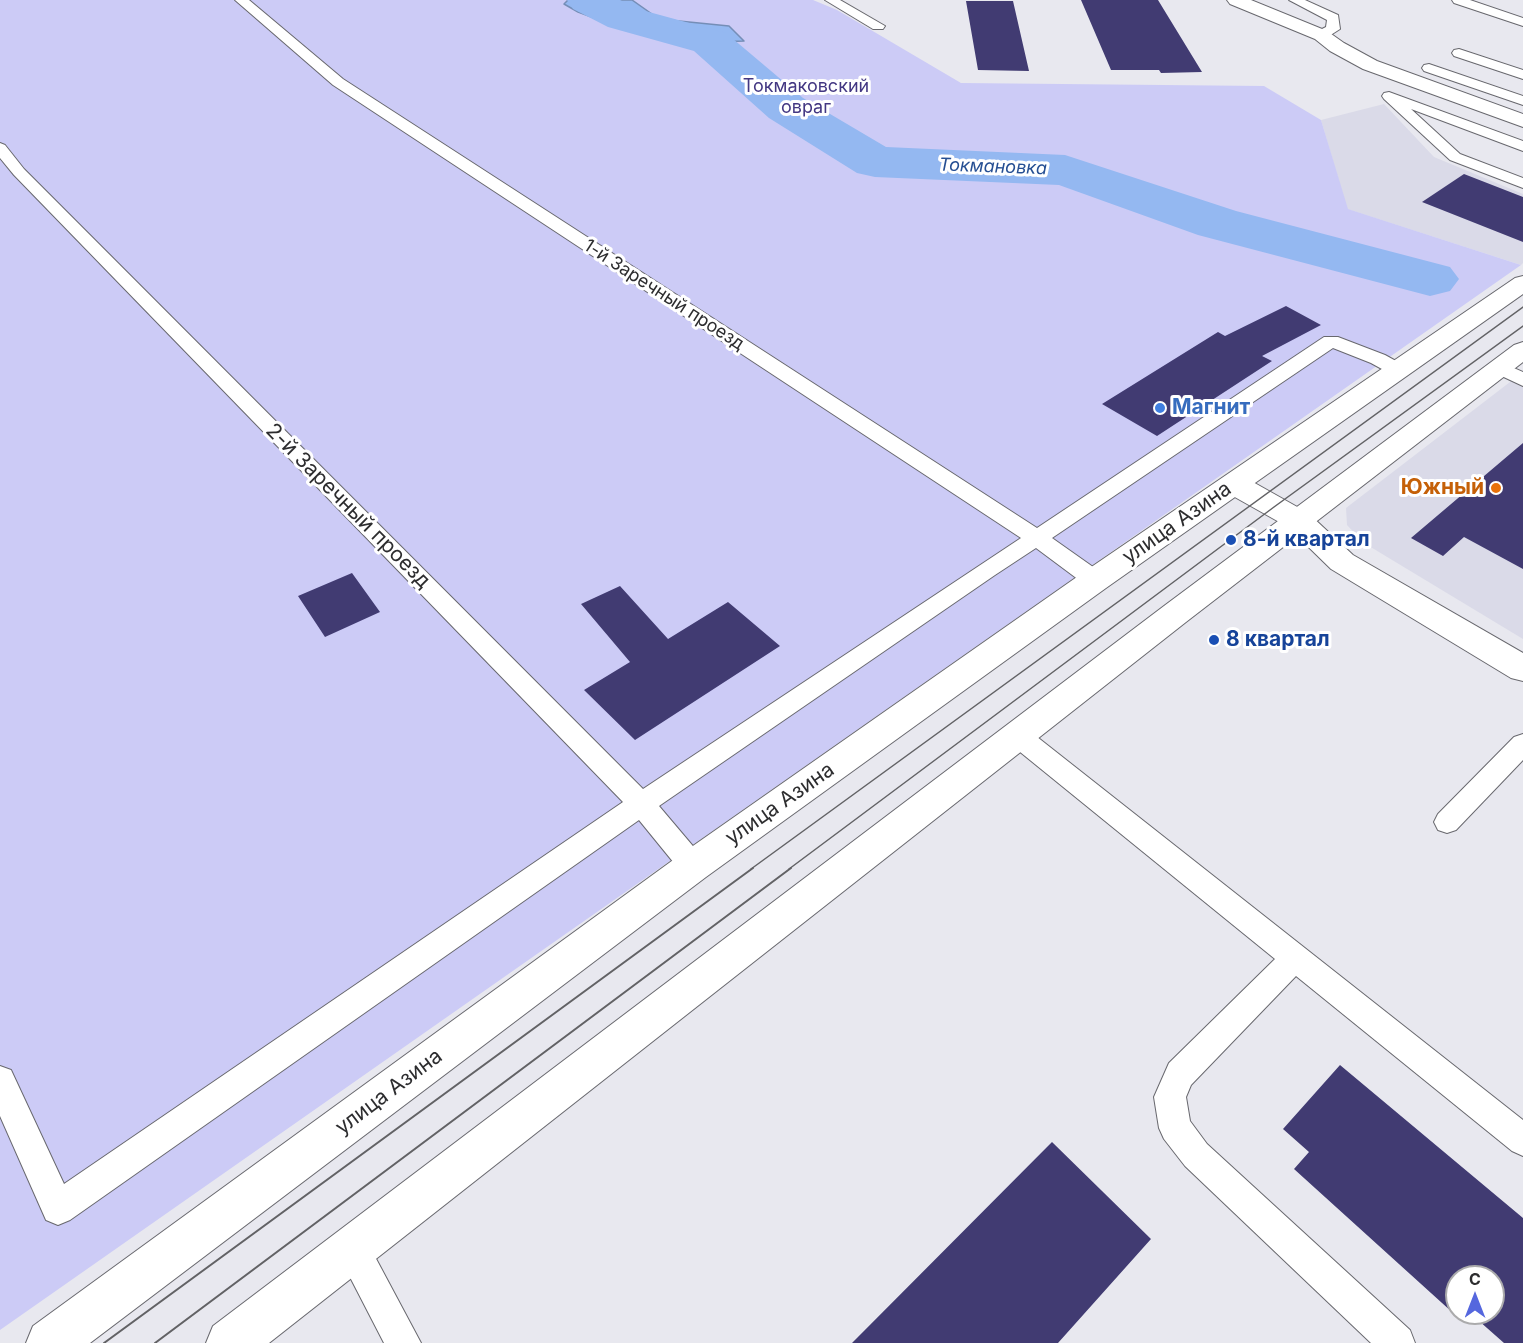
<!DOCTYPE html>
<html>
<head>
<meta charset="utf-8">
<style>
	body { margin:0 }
	#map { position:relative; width:1523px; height:1343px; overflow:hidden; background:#e8e8ef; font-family:Inter,sans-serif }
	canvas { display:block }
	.north { position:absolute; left:1445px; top:1265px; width:60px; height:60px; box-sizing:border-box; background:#fff; border:2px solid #ababac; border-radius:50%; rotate:0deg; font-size:16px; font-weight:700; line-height:24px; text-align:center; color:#2d2d2f }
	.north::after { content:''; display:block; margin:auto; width:21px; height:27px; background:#5567de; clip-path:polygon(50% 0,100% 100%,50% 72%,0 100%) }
</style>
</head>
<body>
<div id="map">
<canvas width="1523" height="1343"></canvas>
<div class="north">С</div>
</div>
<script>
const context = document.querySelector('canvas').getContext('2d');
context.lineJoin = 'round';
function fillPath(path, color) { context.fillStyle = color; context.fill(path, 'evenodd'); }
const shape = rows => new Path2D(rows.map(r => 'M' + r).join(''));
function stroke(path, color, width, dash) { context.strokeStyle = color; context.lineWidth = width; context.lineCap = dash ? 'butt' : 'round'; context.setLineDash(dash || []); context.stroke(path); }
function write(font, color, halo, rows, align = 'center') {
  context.font = font + ' Inter,sans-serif'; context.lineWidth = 6; context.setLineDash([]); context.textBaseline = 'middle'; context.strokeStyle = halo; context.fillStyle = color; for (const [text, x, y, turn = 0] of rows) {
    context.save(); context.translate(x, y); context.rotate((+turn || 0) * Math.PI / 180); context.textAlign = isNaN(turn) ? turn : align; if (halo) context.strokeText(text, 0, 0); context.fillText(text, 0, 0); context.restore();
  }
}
fillPath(shape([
	[1384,104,1434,157,1523,194,1523,263,1521,265,1347,209,1321,120],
	[1523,372,1523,639,1364,543,1347,525,1346,508]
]), '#dadae8');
fillPath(shape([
	[0,0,813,0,837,10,961,83,1264,86,1321,120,1348,209,1521,265,0,1330]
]), '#cccbf6');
const water = shape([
	[568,0,632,0,659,19,729,26,744,41,692,43,629,31,578,12,564,4,568,0]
]);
fillPath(water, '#94b8f1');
stroke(water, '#758eb7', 1.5);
fillPath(shape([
	[567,0,620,0,638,9,726,33,803,98,886,147,1065,155,1236,211,1450,267,1459,279,1450,291,1430,296,1198,235,1059,185,875,177,857,173,769,118,694,51,608,27,573,9,567,0]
]), '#94b8f1');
fillPath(shape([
	[1081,0,1158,0,1202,72,1161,73,1159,70,1111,70],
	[966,1,1013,1,1029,71,978,70],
	[1464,174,1523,197,1523,242,1422,202],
	[1286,306,1321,325,1262,356,1272,361,1157,436,1102,404,1218,332,1225,336],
	[1523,443,1523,569,1464,537,1443,556,1411,538],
	[352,573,380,612,325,637,298,596],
	[620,586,668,639,728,602,780,646,635,740,584,690,630,662,581,604],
	[1340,1065,1523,1218,1523,1343,1504,1343,1470,1313,1493,1313,1493,1277,1457,1277,1457,1313,1470,1313,1463,1322,1294,1169,1309,1152,1283,1129],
	[1052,1142,1151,1239,1058,1343,852,1343]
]), '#413b72');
const service = shape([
	[235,0,249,0,343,79,1037,528,1324,337,1338,337,1385,355,1405,366,1407,370,1405,374,1391,374,1371,363,1333,348,1052,538,1103,574,1106,580,1103,586,1095,588,1087,586,1036,548,995,575,659,806,703,858,707,866,703,874,693,878,683,874,639,820,70,1220,58,1225,46,1220,0,1116,0,1066,11,1070,64,1184,623,802,14,175,0,158,0,143,5,145,24,169,643,789,1021,538,333,85,235,0],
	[825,0,840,0,885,26,883,29,873,29,825,0],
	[1289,0,1305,0,1338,15,1340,29,1326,38,1316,38,1314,35,1316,32,1326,27,1327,20,1289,0],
	[1452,0,1470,0,1523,18,1523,26,1454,3,1452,0],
	[1459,49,1523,70,1523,79,1454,56,1452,53,1454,50,1459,49],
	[1429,64,1523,96,1523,105,1424,71,1422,68,1424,65,1429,64],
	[1389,92,1523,141,1523,151,1411,109,1460,154,1523,178,1523,188,1450,160,1384,99,1382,96,1384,93,1389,92],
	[1500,362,1523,372,1523,386,1493,372,1491,368,1493,364,1500,362],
	[1018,726,1027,729,1523,1120,1523,1156,1512,1151,1296,976,1191,1085,1186,1097,1190,1121,1207,1144,1410,1330,1415,1343,1371,1343,1185,1166,1164,1139,1159,1128,1154,1097,1169,1063,1275,959,1009,743,1005,736,1009,729,1018,726],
	[1523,734,1523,760,1456,830,1447,833,1438,830,1434,822,1438,814,1514,737,1523,734],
	[353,1233,365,1238,421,1343,384,1343,336,1250,341,1238,353,1233]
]);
const minor = shape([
	[1227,0,1251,0,1327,31,1344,43,1377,61,1523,114,1523,127,1363,69,1330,51,1315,39,1230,4,1227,0],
	[1234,475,1244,477,1308,513,1353,555,1523,653,1523,681,1511,678,1331,569,1288,527,1224,491,1220,484,1224,477,1234,475]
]);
const secondary = shape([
	[1523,276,1523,294,1106,588,706,877,90,1343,26,1343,33,1326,680,855,1084,572,1515,278,1523,276],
	[1523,342,1523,362,1186,622,269,1343,206,1343,213,1326,1164,606,1514,345,1523,342]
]);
stroke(service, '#68686e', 2);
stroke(minor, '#68686e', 2);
stroke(secondary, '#68686e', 2);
fillPath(service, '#fff');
fillPath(minor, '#fff');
fillPath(secondary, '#fff');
stroke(shape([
	[751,869,1523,307],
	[789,869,1274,507,1523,326]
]), '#626265', 1.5);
stroke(shape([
	[104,1343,753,868],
	[155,1343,791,868]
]), '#626265', 2);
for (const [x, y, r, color] of [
	[1160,408,6,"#3f7fe0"],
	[1496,488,6,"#e8710a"],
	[1231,540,6,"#1a4fb4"],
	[1214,640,6,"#1a4fb4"]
]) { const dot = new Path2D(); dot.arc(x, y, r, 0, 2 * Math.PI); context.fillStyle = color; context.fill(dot); stroke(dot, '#fff', 2); }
write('18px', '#433782', '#fff', [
	["Токмаковский",806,87],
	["овраг",806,108]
]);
write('italic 18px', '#264f93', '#fff', [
	["Токмановка",993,167,2]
]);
write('18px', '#2d2d2f', '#fff', [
	["1-й Заречный проезд",664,295,33]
]);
write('bold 21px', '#366cbe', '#fff', [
	["Магнит",1172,408]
], 'left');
write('bold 21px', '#c56008', '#fff', [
	["Южный",1484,488]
], 'right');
write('21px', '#2d2d2f', '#fff', [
	["2-й Заречный проезд",348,506,45],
	["улица Азина",1177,523,-35],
	["улица Азина",780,804,-35],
	["улица Азина",389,1092,-37]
]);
write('bold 21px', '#164399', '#fff', [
	["8-й квартал",1243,540],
	["8 квартал",1226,640]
], 'left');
</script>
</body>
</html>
